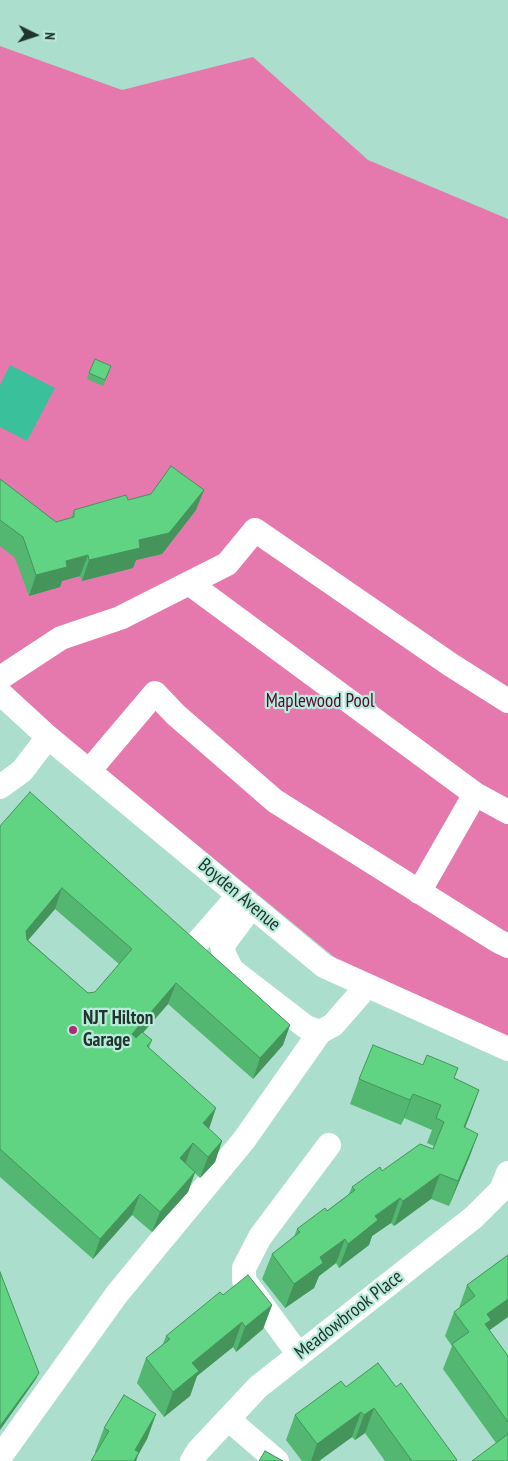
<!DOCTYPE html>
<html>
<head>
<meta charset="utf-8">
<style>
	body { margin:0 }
	#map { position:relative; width:508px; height:1461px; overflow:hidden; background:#abdecc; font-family:"PT Sans Narrow",sans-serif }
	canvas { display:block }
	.north { position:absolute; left:10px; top:10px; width:50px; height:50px; -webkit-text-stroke:4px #b8ebd9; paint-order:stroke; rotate:94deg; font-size:14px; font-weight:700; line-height:20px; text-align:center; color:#20352e }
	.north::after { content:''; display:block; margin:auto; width:18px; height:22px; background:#20352e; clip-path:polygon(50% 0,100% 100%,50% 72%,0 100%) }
</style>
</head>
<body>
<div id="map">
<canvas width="508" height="1461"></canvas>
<div class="north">N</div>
</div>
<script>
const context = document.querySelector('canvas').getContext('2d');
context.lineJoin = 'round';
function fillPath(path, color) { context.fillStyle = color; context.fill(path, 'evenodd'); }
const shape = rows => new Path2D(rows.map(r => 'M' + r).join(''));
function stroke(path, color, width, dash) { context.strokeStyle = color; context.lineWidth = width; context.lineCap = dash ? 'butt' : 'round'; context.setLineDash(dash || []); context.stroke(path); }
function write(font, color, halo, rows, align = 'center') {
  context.font = font + ' "PT Sans Narrow",sans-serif'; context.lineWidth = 4.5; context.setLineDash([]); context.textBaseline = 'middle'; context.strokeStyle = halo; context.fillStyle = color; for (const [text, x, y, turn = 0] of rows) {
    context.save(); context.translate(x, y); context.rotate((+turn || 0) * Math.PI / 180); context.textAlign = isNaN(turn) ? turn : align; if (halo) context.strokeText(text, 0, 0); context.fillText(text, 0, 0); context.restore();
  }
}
fillPath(shape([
	[0,46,122,90,253,57,368,160,508,219,508,1051,382,996,42,718,0,681]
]), '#e579ad');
fillPath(shape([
	[10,365,55,388,27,441,0,427,0,385]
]), '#3bc09c');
stroke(shape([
	[189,583,475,794],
	[0,678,61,638,120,618,227,564,255,530,451,665,508,701],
	[0,693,48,737,324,966,508,1049],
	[89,771,155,693,176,715,275,801,498,941,508,946],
	[0,787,22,771,48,737],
	[419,892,475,794,508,812],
	[252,906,222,946,225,956,232,970,306,1027,320,1032,333,1025,367,986],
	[196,944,239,895],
	[299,1355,244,1280,244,1268,260,1237,329,1145],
	[228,1419,277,1461],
	[0,1457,117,1294,244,1140,320,1032],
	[192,1461,198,1451,258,1387,474,1217,501,1190,508,1173]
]), '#fff', 24);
fillPath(shape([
	[109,372,103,386,87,379,89,373],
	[0,479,56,522,71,518,74,510,128,500,196,510,162,554,136,560,133,568,82,581,80,576,62,581,60,587,29,596,15,558,0,546],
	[0,826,290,1025,283,1045,253,1079,168,1004,143,1033,152,1040,149,1048,209,1129,222,1141,215,1162,200,1178,195,1173,188,1192,152,1232,132,1215,93,1259,0,1177],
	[55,909,119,964,95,992,88,993,28,940],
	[455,1078,479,1090,465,1128,478,1134,469,1158,449,1206,431,1199,394,1226,391,1223,372,1236,369,1245,339,1268,336,1263,319,1276,314,1288,285,1308,262,1279,272,1254,294,1237,297,1229,327,1211,349,1194,352,1187,382,1171,433,1149,434,1146,427,1143,432,1130,404,1118,401,1125,350,1104,359,1079],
	[508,1255,489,1331,508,1356,508,1461,496,1443,443,1369,452,1346,445,1336,454,1312,459,1308,467,1285],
	[223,1295,272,1305,263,1329,236,1352,233,1347,197,1376,190,1396,164,1417,137,1383,146,1358,163,1344,166,1336],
	[346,1387,396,1387,457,1460,457,1461,385,1461,365,1433,355,1440,352,1437,319,1461,302,1461,286,1440,295,1415],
	[156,1414,147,1439,138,1455,136,1461,91,1461,96,1453,95,1452,104,1428]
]), '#53b671');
fillPath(shape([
	[204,490,196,510,162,554,136,560,133,568,82,581,89,560,139,540],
	[88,555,80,576,62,581,60,587,29,596,36,575,66,561],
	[62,888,55,909,18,952,26,931],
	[176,983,168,1004,124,1054,132,1034],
	[290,1025,283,1045,253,1079,260,1058],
	[479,1090,470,1115,455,1152,464,1127],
	[413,1094,404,1118,401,1125,410,1100],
	[216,1108,209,1129,203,1123],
	[478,1134,469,1158,449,1206,458,1181],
	[222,1141,215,1162,200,1178,208,1157],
	[193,1143,185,1164,180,1158],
	[195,1172,188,1192,152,1232,160,1212],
	[440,1174,431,1199,394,1226,403,1201],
	[140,1194,132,1215,93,1259,100,1239],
	[400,1198,391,1223,372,1236,369,1245,339,1268,348,1244,375,1216],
	[345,1239,336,1263,319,1276,314,1288,285,1308,294,1284,320,1257],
	[508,1299,508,1317,487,1332,476,1349,487,1314],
	[272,1305,263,1329,236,1352,245,1327],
	[242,1322,233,1347,197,1376,190,1396,164,1417,173,1392,192,1363],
	[39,1373,36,1379,0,1430,0,1426],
	[374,1408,365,1433,355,1440,364,1415],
	[361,1412,352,1437,319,1461,311,1461,317,1444],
	[156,1414,147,1439,138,1455,136,1461,131,1461,135,1450]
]), '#44945c');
const building = shape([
	[95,359,111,366,105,380,89,373,95,359],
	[171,466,204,490,169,533,139,540,140,548,89,560,88,555,66,561,67,567,36,575,23,537,0,520,0,479,56,522,74,517,74,510,126,495,128,500,151,494,171,466],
	[30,792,290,1025,260,1058,176,983,132,1034,136,1038,142,1032,152,1040,147,1046,216,1108,203,1123,222,1141,208,1157,193,1143,180,1158,195,1172,160,1212,140,1194,100,1239,0,1149,0,826,30,792],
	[62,888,132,949,95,992,88,993,27,940,26,931,62,888],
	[373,1045,423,1065,427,1055,458,1068,454,1078,479,1090,464,1127,478,1134,458,1181,440,1174,403,1201,400,1198,375,1216,378,1220,348,1244,345,1239,320,1257,323,1263,294,1284,272,1254,300,1232,297,1229,325,1208,327,1211,355,1190,352,1187,380,1167,382,1171,420,1144,433,1149,444,1122,436,1118,441,1105,413,1094,410,1100,359,1079,373,1045],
	[508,1255,508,1299,487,1314,491,1320,485,1324,508,1356,508,1422,452,1344,469,1332,454,1312,475,1296,467,1285,508,1255],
	[0,1272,39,1373,0,1426,0,1272],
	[248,1275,272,1305,245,1327,242,1322,192,1363,199,1371,173,1392,146,1358,170,1339,166,1336,220,1292,223,1295,248,1275],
	[378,1363,396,1387,401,1383,457,1460,456,1461,412,1461,374,1408,364,1415,361,1412,317,1444,295,1415,341,1381,346,1387,378,1363],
	[124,1395,156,1414,135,1450,139,1452,134,1461,91,1461,109,1431,104,1428,124,1395],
	[508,1434,508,1461,472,1461,508,1434],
	[265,1451,283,1461,259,1461,265,1451]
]);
fillPath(building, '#61d483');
stroke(building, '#44945c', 1);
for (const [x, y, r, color] of [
	[73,1030,5,"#ad2a74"]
]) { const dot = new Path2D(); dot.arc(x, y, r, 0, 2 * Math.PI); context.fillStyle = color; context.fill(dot); stroke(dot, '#b8ebd9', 2); }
write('19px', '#520934', '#b8ebd9', [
	["Maplewood Pool",320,702]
]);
write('19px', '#20352e', '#b8ebd9', [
	["Boyden Avenue",239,895,40],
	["Meadowbrook Place",349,1315,-38]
]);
write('bold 19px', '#20352e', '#b8ebd9', [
	["NJT Hilton",83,1019],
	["Garage",83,1041]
], 'left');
</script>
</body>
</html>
